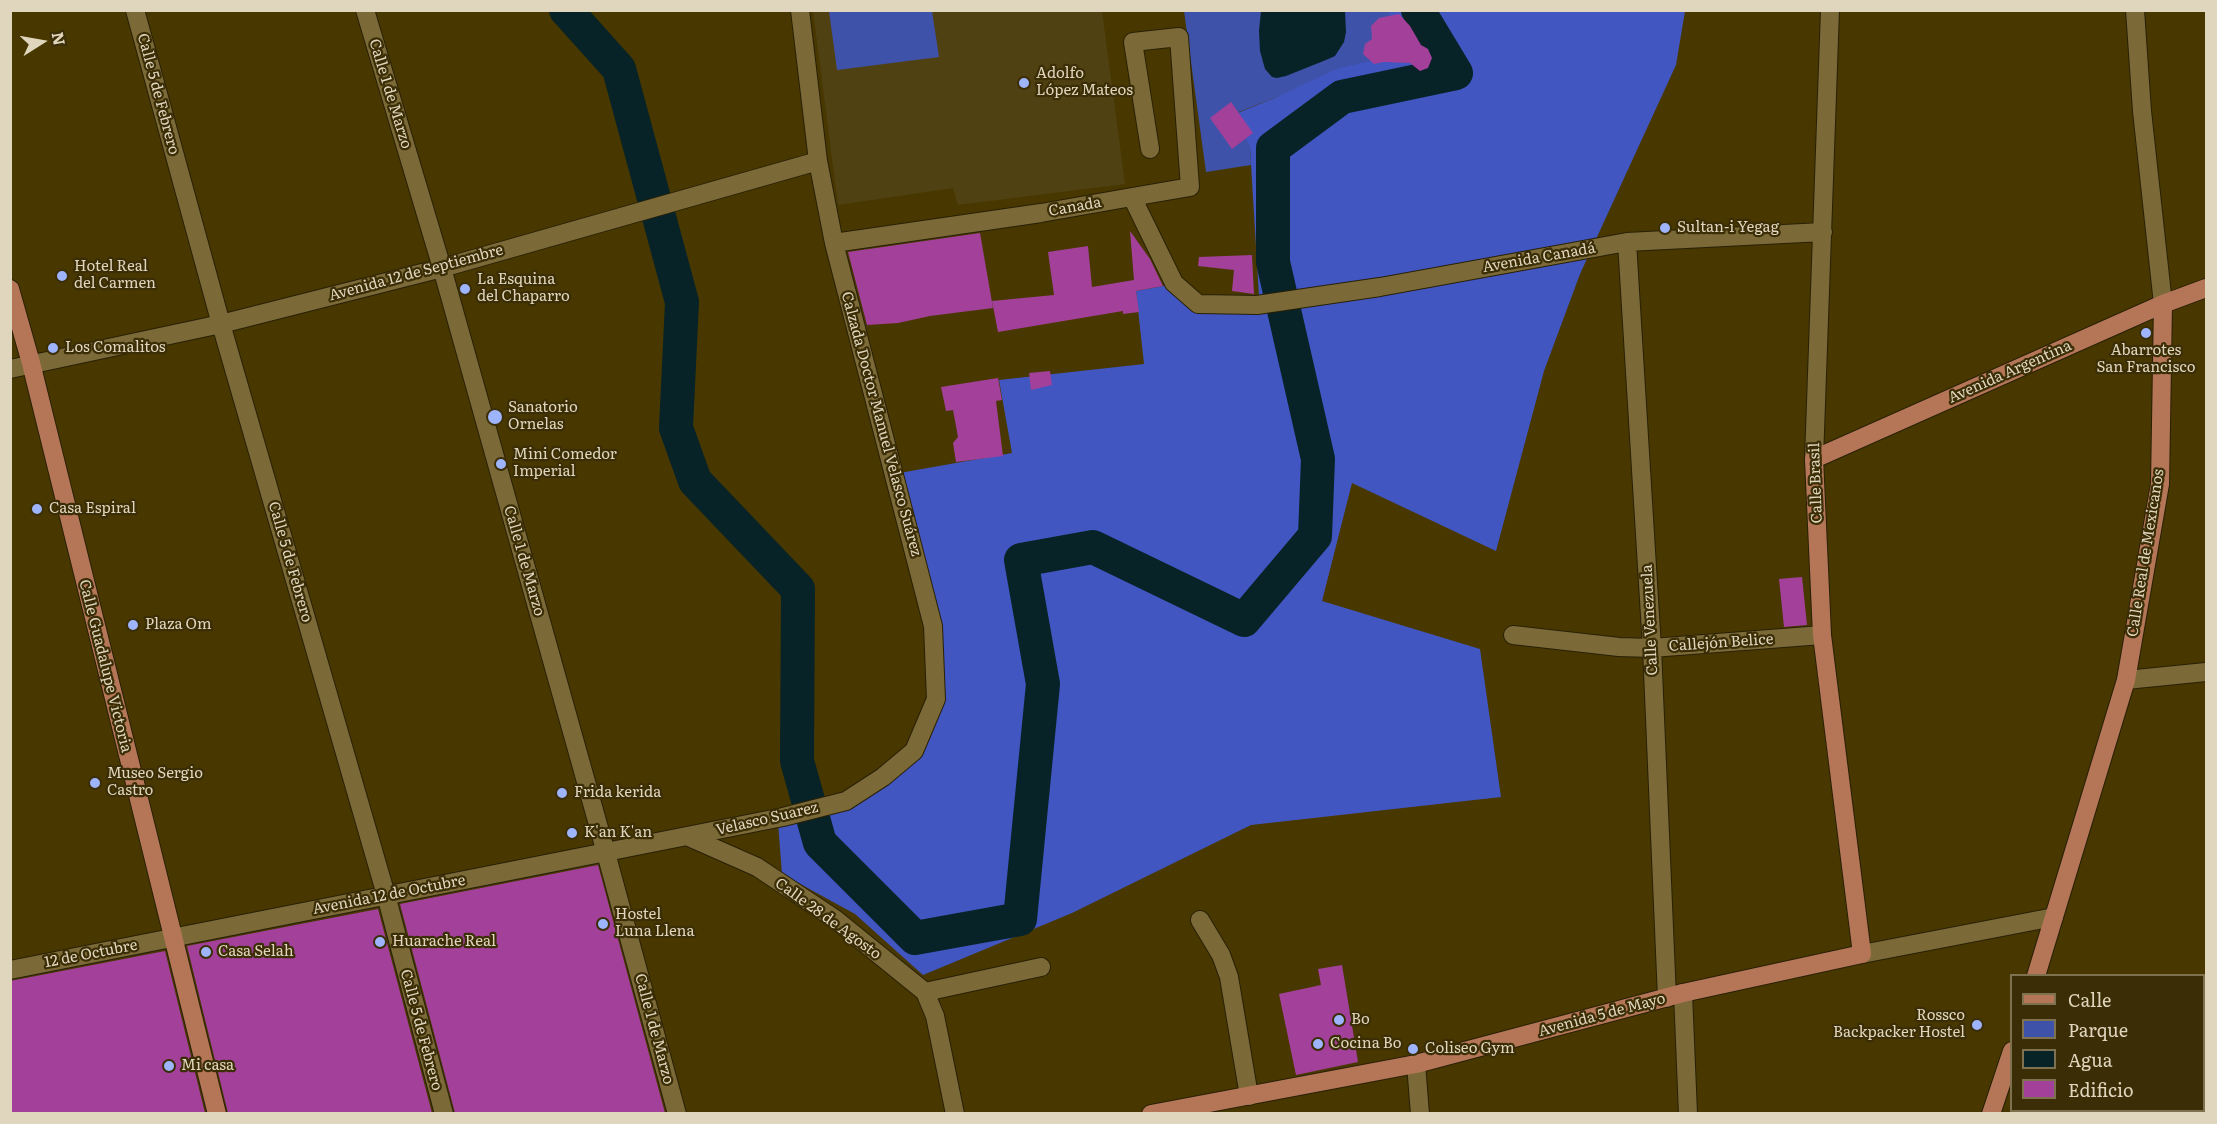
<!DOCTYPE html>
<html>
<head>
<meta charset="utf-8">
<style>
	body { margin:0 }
	#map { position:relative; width:2217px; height:1124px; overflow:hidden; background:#483800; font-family:Literata,serif }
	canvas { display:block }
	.frame { position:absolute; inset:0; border:12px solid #e0d6bd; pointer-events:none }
	.legend { position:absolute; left:2010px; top:974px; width:195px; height:138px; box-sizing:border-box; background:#3b2e06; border:2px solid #7d714f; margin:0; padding:8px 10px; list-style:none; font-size:18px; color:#e0d6bd }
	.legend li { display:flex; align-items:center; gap:12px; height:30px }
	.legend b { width:30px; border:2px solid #7d714f }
	.north { position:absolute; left:12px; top:12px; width:60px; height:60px; -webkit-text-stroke:4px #3b2e06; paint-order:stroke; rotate:79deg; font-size:16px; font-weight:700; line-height:24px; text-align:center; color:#e0d6bd }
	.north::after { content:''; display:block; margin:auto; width:21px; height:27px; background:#e0d6bd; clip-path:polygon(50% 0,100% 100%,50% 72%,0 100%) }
</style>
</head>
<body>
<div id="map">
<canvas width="2217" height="1124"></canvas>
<div class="frame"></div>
<ul class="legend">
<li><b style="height:8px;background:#b57658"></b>Calle</li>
<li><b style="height:16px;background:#3f52a9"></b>Parque</li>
<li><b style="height:16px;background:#072327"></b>Agua</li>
<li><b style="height:16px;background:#a2409a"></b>Edificio</li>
</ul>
<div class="north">N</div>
</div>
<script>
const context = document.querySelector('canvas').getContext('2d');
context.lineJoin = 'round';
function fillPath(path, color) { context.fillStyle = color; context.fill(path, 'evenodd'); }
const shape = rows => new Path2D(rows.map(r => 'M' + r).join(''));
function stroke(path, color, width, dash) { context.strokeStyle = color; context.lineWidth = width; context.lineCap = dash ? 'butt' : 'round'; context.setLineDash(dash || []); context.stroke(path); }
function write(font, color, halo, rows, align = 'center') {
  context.font = font + ' Literata,serif'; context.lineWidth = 4.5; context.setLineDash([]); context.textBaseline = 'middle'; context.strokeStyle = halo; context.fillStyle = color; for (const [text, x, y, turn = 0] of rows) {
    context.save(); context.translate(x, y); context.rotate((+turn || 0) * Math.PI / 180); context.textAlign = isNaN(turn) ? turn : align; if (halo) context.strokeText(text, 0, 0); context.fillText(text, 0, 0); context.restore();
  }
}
fillPath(shape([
	[813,11,1102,11,1125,184,958,205,953,188,838,205]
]), '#504113');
fillPath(shape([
	[829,11,932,11,939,57,837,70],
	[1184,11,1387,11,1407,53,1277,97,1236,113,1250,148,1251,165,1206,172]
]), '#3f52a9');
fillPath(shape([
	[1387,11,1685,11,1676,65,1580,274,1544,371,1496,551,1352,483,1322,601,1480,649,1501,797,1251,825,1072,913,923,975,855,914,782,874,778,822,886,782,940,700,894,474,1012,453,999,380,1144,364,1136,291,1169,285,1260,313,1250,148,1235,114,1277,97,1336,69,1406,53]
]), '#4156c1');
fillPath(shape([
	[1261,11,1345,11,1346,32,1344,42,1335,56,1326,60,1286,76,1277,78,1272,77,1265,69,1260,51,1259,31]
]), '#072327');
stroke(shape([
	[566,10,619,69,682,302,676,428,695,481,798,589,797,761,820,843,915,938,1020,919,1043,684,1021,560,1093,547,1244,620,1315,536,1318,459,1273,262,1273,148,1342,97,1456,73,1418,10]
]), '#072327', 34);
fillPath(shape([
	[1399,14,1410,26,1421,45,1428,49,1432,58,1428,68,1420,71,1410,63,1383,62,1374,64,1363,54,1365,44,1372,39,1371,26,1379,18],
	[1231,102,1253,133,1232,149,1210,118],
	[1130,231,1150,259,1163,286,1136,291,1139,312,1123,314,1123,311,998,332,992,301,1054,295,1048,252,1088,246,1092,287,1134,280],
	[980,233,993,308,930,316,898,323,867,325,848,252],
	[1252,255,1254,294,1232,291,1234,270,1198,266,1199,257],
	[1050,371,1052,385,1031,390,1029,373],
	[998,378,1002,400,996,401,1003,456,956,462,953,443,958,437,953,410,946,411,941,387],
	[1802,577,1807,625,1784,627,1779,579],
	[598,865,665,1113,455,1113,400,904],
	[378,909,432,1113,228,1113,187,946],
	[165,951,205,1113,10,1113,10,981],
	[1342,965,1358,1062,1296,1075,1279,994,1321,985,1318,969]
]), '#a2409a');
const minor = shape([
	[135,10,221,324,386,895,444,1114],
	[365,10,442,268,606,853,677,1114],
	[2135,10,2142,111,2163,304],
	[1132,197,1190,187,1179,37,1133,42,1150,149],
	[1627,242,1652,648,1667,998],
	[834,243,1041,213,1132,197,1174,283,1198,304,1257,305,1380,287,1627,242,1823,232],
	[10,369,221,324,442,268,818,161],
	[1814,459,1830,10],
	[1513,635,1619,647,1652,648,1822,635],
	[2126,680,2206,672],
	[689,837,757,867,835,919,925,992,935,1016,955,1114],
	[1200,920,1221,955,1229,977,1249,1096],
	[1862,954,2054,917],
	[10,970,783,817,846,801,883,777,914,751,936,699,933,626,834,243,818,161,800,10],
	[925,992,1041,967],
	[1683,993,1688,1114],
	[1416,1064,1420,1114],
	[2204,1087,2206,1087]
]);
const major = shape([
	[10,289,31,363,217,1114],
	[2036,976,2126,680,2160,484,2163,304],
	[1151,1114,1416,1064,1683,993,1862,954,1822,635,1814,459,2163,304,2206,288],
	[1991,1114,2012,1051]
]);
stroke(minor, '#292006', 20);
stroke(major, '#292006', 20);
stroke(shape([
	[2116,1110,2116,1114]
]), '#87794e', 4, [3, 3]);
stroke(minor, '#7b6a38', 18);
stroke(major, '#b57658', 18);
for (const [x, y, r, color] of [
	[1024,83,6,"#9eb4fd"],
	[1665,228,6,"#9eb4fd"],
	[62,276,6,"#9eb4fd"],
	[465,289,6,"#9eb4fd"],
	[2146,333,6,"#9eb4fd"],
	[53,348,6,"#9eb4fd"],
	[495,417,8,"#9eb4fd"],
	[501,464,6,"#9eb4fd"],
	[37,509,6,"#9eb4fd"],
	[133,625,6,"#9eb4fd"],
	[95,783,6,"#9eb4fd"],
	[562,793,6,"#9eb4fd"],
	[572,833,6,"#9eb4fd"],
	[603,924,6,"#9eb4fd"],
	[380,942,6,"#9eb4fd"],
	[206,952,6,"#9eb4fd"],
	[1339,1020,6,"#9eb4fd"],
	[1977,1025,6,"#9eb4fd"],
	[1318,1044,6,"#9eb4fd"],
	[1413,1049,6,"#9eb4fd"],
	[169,1066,6,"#9eb4fd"]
]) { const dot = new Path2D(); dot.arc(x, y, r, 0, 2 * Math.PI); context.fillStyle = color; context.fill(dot); stroke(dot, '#3b2e06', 2); }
write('15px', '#e0d6bd', '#3b2e06', [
	["Adolfo",1036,74],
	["López Mateos",1036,91],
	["Sultan-i Yegag",1677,228],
	["Hotel Real",74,267],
	["del Carmen",74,284],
	["La Esquina",477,280],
	["del Chaparro",477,297],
	["Los Comalitos",65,348],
	["Abarrotes",2146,351,"center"],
	["San Francisco",2146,368,"center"],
	["Sanatorio",508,408],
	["Ornelas",508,425],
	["Mini Comedor",513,455],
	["Imperial",513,472],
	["Casa Espiral",49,509],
	["Plaza Om",145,625],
	["Museo Sergio",107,774],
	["Castro",107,791],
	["Frida kerida",574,793],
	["K'an K'an",584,833],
	["Hostel",615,915],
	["Luna Llena",615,932],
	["Huarache Real",392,942],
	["Casa Selah",218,952],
	["Rossco",1965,1016,"right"],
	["Backpacker Hostel",1965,1033,"right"],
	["Bo",1351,1020],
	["Cocina Bo",1330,1044],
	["Coliseo Gym",1425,1049],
	["Mi casa",181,1066]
], 'left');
write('15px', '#e0d6bd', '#3b2e06', [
	["Calle 5 de Febrero",158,94,75],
	["Calle 1 de Marzo",390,94,73],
	["Canada",1075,207,-10],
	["Avenida Canadá",1539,258,-10],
	["Avenida 12 de Septiembre",416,273,-15],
	["Avenida Argentina",2010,372,-24],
	["Calzada Doctor Manuel Velasco Suárez",881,424,75],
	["Calle Brasil",1816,483,-92],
	["Calle Real de Mexicanos",2146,553,-81],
	["Calle 1 de Marzo",524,561,74],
	["Calle 5 de Febrero",290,562,74],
	["Calle Venezuela",1650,620,-93],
	["Callejón Belice",1721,643,-4],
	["Calle Guadalupe Victoria",105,666,76],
	["Velasco Suarez",767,819,-13],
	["Avenida 12 de Octubre",389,895,-11],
	["Calle 28 de Agosto",828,919,36],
	["12 de Octubre",91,954,-11],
	["Avenida 5 de Mayo",1602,1015,-15],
	["Calle 1 de Marzo",654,1029,75],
	["Calle 5 de Febrero",421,1030,75]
]);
</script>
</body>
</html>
